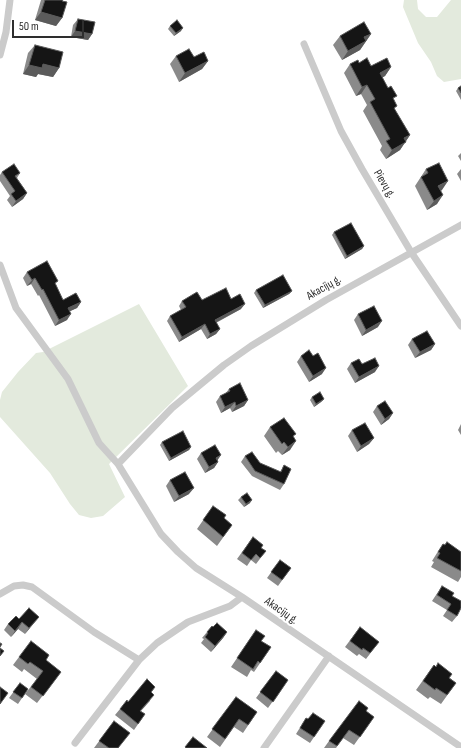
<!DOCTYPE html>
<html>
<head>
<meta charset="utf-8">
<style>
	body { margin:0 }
	#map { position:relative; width:461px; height:748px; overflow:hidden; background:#fff; font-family:"Sofia Sans Condensed",sans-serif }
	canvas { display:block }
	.scale { position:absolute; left:12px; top:20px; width:72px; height:18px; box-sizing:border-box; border:2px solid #2e2e2e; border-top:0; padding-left:5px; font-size:12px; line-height:14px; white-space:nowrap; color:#2e2e2e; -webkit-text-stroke:3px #fff; paint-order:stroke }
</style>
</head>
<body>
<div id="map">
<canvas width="461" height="748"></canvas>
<div class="scale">50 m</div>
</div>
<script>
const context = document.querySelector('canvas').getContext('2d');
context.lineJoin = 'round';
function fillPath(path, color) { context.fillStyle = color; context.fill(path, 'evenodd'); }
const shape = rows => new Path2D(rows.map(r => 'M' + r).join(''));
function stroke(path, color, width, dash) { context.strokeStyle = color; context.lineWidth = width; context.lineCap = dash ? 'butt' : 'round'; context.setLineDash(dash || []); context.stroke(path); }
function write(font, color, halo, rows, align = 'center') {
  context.font = font + ' "Sofia Sans Condensed",sans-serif'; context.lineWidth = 4; context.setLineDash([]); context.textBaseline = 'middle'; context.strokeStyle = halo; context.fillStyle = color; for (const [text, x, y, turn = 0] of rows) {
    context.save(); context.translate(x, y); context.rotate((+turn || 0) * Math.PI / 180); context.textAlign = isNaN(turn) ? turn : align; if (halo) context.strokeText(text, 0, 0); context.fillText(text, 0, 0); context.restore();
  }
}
fillPath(shape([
	[404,0,417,0,418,9,426,17,437,17,451,0,461,0,461,79,444,82,437,76,431,62,418,43,403,7],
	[139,304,188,386,109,464,125,497,103,516,91,518,79,515,70,504,50,473,0,417,0,400,2,392,18,372,36,353,43,352]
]), '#e3eadd');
stroke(shape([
	[304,44,341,131,362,169,411,252,461,326],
	[0,55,6,32,10,0],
	[0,265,16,308,68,379,99,443,118,464,161,534,178,552,196,568,242,597,461,747],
	[118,464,172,408,224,365,251,346,326,300,461,225],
	[0,594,14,586,23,585,32,587,94,632,139,660],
	[75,743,139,660,157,643,188,622,230,606,242,597],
	[264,748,329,656]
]), '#cbcbcb', 7);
fillPath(shape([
	[41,0,63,0,62,18,56,26,35,20],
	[78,19,92,34,88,40,71,37,73,25],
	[170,26,181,31,174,36,168,29],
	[371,34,360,50,342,60,333,45,340,36],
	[35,45,59,68,53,77,38,74,36,77,23,74,28,53],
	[176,56,194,57,208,61,202,69,179,82,170,64],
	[359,63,371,66,391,67,385,76,382,78,394,100,395,110,410,135,400,150,386,159,380,150,382,146,363,111,367,105,361,94,356,96,344,73,350,64],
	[461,86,461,100,456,91,458,88],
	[461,153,461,161,458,156],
	[426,169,442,190,441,191,437,204,427,210,415,186],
	[461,169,461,181,457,174],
	[2,172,20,173,17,178,27,193,23,199,12,207,7,200,10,196,0,181,0,175],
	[334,232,364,246,362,249,345,259,332,235],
	[27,272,56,285,63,300,81,302,77,308,70,311,67,320,55,326,39,295,38,296,31,284,27,286,23,278],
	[256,290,292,291,289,294,263,308,254,293],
	[231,299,241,309,216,323,220,329,216,334,207,339,201,329,179,342,167,321,170,316,181,310,179,306,182,301],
	[358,314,378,327,362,336,354,320],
	[412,339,435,344,431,350,415,358,408,345],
	[301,356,313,356,322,374,309,382,297,362],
	[351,363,362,364,375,372,355,383,347,369],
	[229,389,248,400,244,406,232,412,230,408,221,413,216,402,220,396,225,394],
	[312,397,324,399,321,402,314,407,310,400],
	[377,406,393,413,389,419,381,425,373,412],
	[461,424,461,435,458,430],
	[270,427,294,437,290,450,282,455,278,451,276,453,264,436],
	[352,430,374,438,369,444,357,452,348,436],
	[162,442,191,447,189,450,169,461,160,445],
	[201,453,217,460,218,462,214,468,205,473,197,459],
	[245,456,280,472,284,465,284,484,280,490,252,476,241,462],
	[170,480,189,494,174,502,166,486],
	[241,497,250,503,244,507,238,500],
	[213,506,224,518,232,525,217,546,197,529],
	[253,537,261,548,266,551,256,564,251,560,247,566,237,559],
	[447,542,461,559,461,577,458,582,431,567,434,562,432,561,437,553,443,544,444,545],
	[280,560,291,568,278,586,267,578],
	[442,586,452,596,457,616,452,622,443,616,447,610,432,601],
	[39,617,34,623,25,634,18,629,11,637,4,630,8,624,19,619],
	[213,627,227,632,223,638,211,652,201,643,204,639,202,638,207,632],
	[360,627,379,642,366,659,359,654,357,656,345,647],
	[256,630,261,641,271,647,254,672,251,670,247,677,231,667],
	[19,657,46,660,61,672,37,703,25,694,37,679,24,669,22,672,13,665],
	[434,665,456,683,441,704,430,697,428,699,416,690],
	[276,671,288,680,268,708,256,698],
	[20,683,28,689,18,704,9,698],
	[155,687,151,693,150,701,141,711,145,714,134,730,115,715,120,709,128,702],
	[236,697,257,712,243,733,234,727,220,747,207,737],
	[366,711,374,717,354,745,343,738,336,748,324,748,329,741],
	[306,718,314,737,310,743,296,734],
	[114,721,119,748,94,748]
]), '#8a8a8a');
fillPath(shape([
	[41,12,62,18,56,26,35,20],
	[183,28,181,31,174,36,176,33],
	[75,31,92,34,88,40,71,37],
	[371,34,360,50,342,60,348,51,364,37],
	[208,61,202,69,179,82,185,73],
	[43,64,59,68,53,77,38,74,36,77,23,74,29,65],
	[391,67,385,76,373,82,380,73],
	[367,85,361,94,356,96,362,87],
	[410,135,400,150,386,159,392,150,404,138],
	[448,181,442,190,432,195,438,186],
	[27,193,23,199,12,207,16,201],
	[443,195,437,204,427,210,434,201],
	[364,246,362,249,345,259,347,256],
	[35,278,31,284,27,286,32,280],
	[292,291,289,294,263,308,265,305],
	[81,302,77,308,64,314,68,308],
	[245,304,241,309,211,325,215,320],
	[71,314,67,320,55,326,59,320],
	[382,321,378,327,362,336,366,330],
	[205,324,201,329,179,342,182,337],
	[220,329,216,334,207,339,210,334],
	[435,344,431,350,415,358,420,352],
	[379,366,375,372,355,383,359,377],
	[326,368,322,374,309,382,313,376],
	[324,399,321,402,314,407,316,404],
	[248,400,244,406,232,412,236,406],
	[235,402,230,408,221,413,225,407],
	[393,413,389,419,381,425,385,419],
	[374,438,369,444,357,452,361,446],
	[296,441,290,450,282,455,288,447],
	[191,447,189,450,169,461,171,458],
	[221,455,217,461,216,458],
	[218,462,214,468,205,473,209,467],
	[194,488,189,494,174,502,179,496],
	[252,500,250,503,244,507,246,504],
	[39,617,34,623,25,634,29,628],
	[22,622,18,629,11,637,15,631],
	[227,632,223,638,211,652,215,646]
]), '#5b5b5b');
const building = shape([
	[45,0,63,0,62,1,67,2,62,18,41,12,45,0],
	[78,19,95,22,92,34,75,31,78,19],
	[177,20,183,28,176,33,170,26,177,20],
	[364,22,371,34,364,37,366,41,348,51,340,36,364,22],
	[35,45,63,52,59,68,43,64,42,68,29,65,35,45],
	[189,49,194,57,204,52,208,61,185,73,176,56,189,49],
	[367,58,371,66,387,58,391,67,380,73,388,88,391,86,397,96,393,98,397,106,394,108,410,135,404,138,406,142,392,150,386,141,390,139,370,102,375,99,367,85,362,87,350,64,358,60,359,63,367,58],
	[461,86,461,93,458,88,461,86],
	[439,163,448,181,438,186,443,195,434,201,421,177,428,173,426,169,439,163],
	[14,164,20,173,15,176,27,193,16,201,11,194,15,191,2,172,14,164],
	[351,223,364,246,347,256,334,232,351,223],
	[47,261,58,281,55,283,63,300,76,293,81,302,68,308,71,314,59,320,43,289,42,290,35,278,32,280,27,272,47,261],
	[283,275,292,291,265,305,256,290,283,275],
	[226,288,231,299,240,294,245,304,215,320,220,329,210,334,205,324,182,337,170,316,186,307,182,301,197,292,202,300,226,288],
	[374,306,382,321,366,330,358,314,374,306],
	[427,331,435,344,420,352,412,339,427,331],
	[309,350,313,356,318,353,326,368,313,376,301,356,309,350],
	[375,358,379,366,359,377,351,363,359,359,362,364,375,358],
	[240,383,248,400,236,406,235,402,225,407,220,396,230,391,229,389,240,383],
	[320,392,324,399,316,404,312,397,320,392],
	[385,401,393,413,385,419,377,406,385,401],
	[284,418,296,434,293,436,296,441,288,447,284,442,282,444,270,427,284,418],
	[365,423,374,438,361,446,352,430,365,423],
	[183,431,191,447,171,458,162,442,183,431],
	[215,445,221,455,216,458,218,462,209,467,201,453,215,445],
	[252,452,260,463,281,472,284,465,291,469,284,484,255,471,245,456,252,452],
	[185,472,194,488,179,496,170,480,185,472],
	[247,493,252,500,246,504,241,497,247,493],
	[213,506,226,515,224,518,232,525,223,537,203,520,213,506],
	[253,537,263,545,261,548,266,551,260,558,256,554,251,560,242,553,253,537],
	[447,542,461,552,461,571,437,558,440,553,438,552,443,544,445,545,447,542],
	[280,560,291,568,282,580,271,572,280,560],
	[442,586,454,593,452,596,461,601,461,608,457,616,447,610,451,604,437,595,442,586],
	[29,608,39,617,29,628,22,622,15,631,8,624,16,616,19,619,29,608],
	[217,623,227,632,215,646,205,637,208,633,207,632,212,626,213,627,217,623],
	[360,627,379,642,370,653,363,648,362,650,350,641,360,627],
	[256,630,265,636,261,641,271,647,260,663,258,661,253,669,237,658,256,630],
	[31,641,49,655,46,660,61,672,43,696,31,687,43,671,30,662,28,664,19,657,31,641],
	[0,643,2,644,0,647,0,643],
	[0,648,4,651,0,656,0,648],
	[438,663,452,674,449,678,456,683,447,695,436,688,435,690,423,681,434,665,436,667,438,663],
	[276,671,288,680,273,702,260,692,276,671],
	[147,679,155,687,151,692,154,695,140,711,145,714,138,724,120,709,127,700,128,702,147,679],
	[20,683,28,689,22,698,13,692,20,683],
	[0,687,8,693,0,704,0,687],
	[236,697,257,712,248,725,239,719,225,739,212,729,236,697],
	[359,701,368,708,366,711,374,717,360,737,349,730,337,746,329,741,359,701],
	[313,713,325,721,314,737,300,728,306,718,308,719,313,713],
	[114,721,130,733,118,748,109,748,99,741,114,721],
	[193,737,207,748,186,748,185,747,193,737]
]);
fillPath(building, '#151515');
stroke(building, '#5b5b5b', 1);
write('12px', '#2e2e2e', '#fff', [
	["Pievų g.",384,184,59],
	["Akacijų g.",324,288,-30],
	["Akacijų g.",281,611,35]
]);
</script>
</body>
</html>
